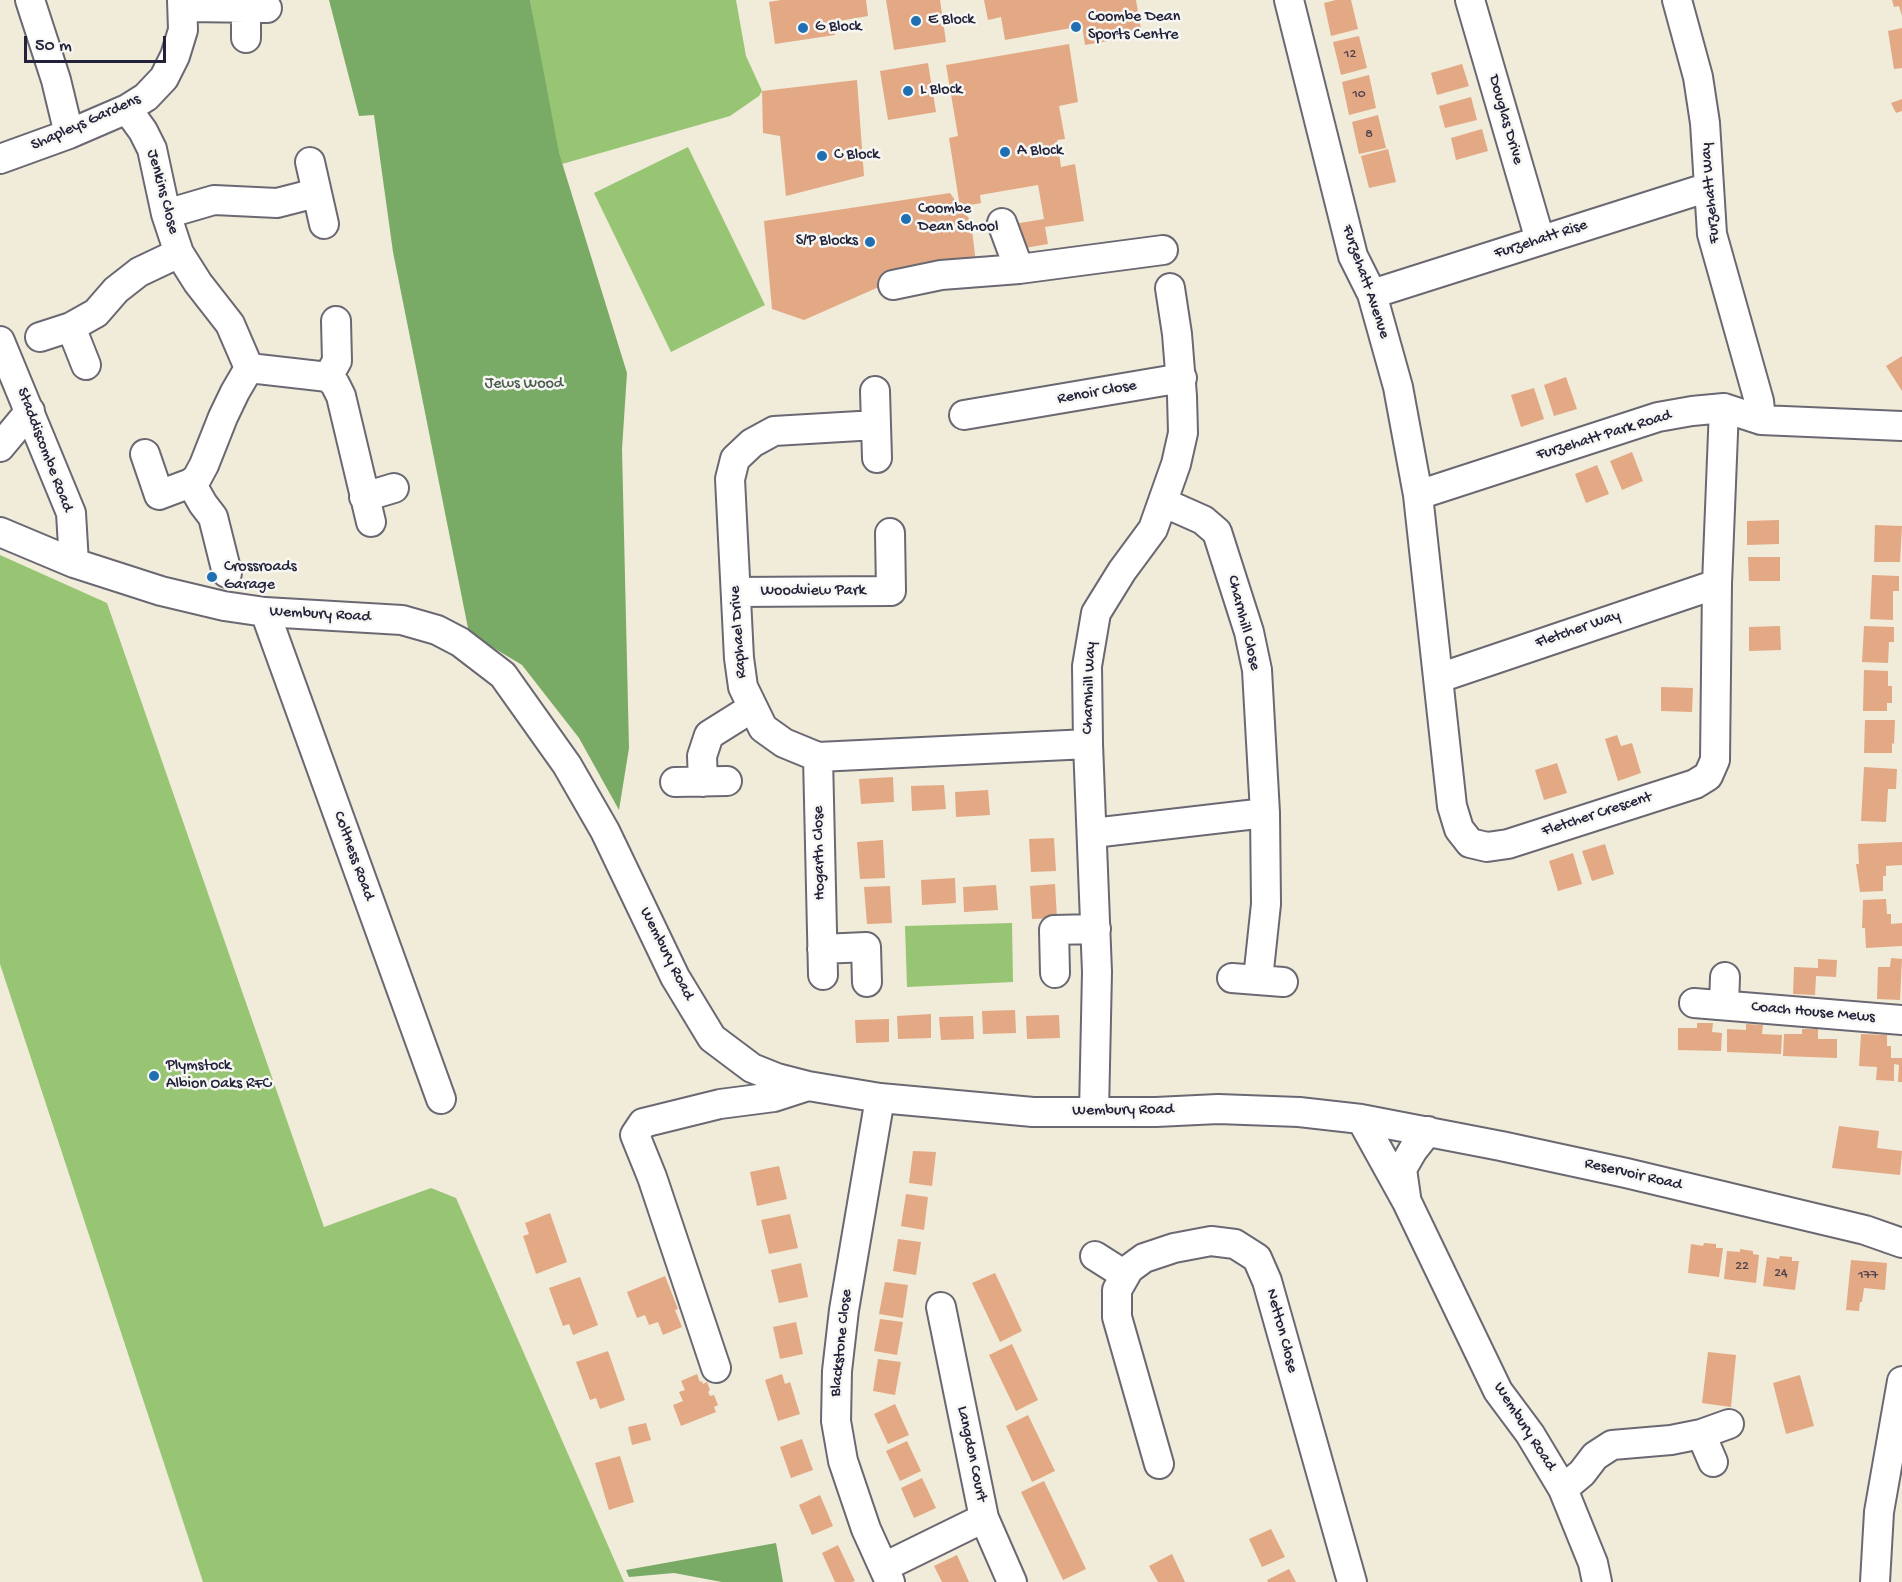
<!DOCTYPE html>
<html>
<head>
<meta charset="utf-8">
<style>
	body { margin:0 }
	#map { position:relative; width:1902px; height:1582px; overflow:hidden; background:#f1ebd9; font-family:"Gochi Hand",sans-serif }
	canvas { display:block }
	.scale { position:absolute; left:24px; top:36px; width:142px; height:27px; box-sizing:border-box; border:3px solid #22223b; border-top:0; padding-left:8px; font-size:18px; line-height:21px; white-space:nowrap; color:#22223b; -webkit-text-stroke:4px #f6f6f2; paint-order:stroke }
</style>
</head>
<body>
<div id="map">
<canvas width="1902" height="1582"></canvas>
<div class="scale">50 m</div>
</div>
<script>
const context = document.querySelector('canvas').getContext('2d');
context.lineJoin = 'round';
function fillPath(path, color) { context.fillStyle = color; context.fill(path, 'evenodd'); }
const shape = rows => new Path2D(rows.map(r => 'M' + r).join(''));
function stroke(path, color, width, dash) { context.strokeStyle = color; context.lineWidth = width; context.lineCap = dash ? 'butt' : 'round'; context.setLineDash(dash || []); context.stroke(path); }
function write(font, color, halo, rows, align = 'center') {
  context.font = font + ' "Gochi Hand",sans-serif'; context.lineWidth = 5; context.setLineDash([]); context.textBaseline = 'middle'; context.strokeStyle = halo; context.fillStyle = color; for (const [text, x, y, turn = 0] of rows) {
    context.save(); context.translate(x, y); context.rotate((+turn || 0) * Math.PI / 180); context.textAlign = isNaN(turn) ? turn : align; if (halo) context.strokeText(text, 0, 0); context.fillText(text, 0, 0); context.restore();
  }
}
fillPath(shape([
	[530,0,736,0,746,56,762,91,759,96,730,116,562,164,555,144],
	[688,147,765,305,671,352,594,193],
	[0,555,107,603,324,1227,431,1188,456,1198,624,1582,203,1582,0,964],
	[1012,923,1013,982,907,987,905,926]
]), '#97c574');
fillPath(shape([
	[329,0,530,0,559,153,627,373,622,449,629,748,619,810,579,738,522,665,469,633,393,252,374,115,359,116],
	[776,1543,783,1582,722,1582,674,1573,629,1577,626,1570]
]), '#79aa66');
fillPath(shape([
	[781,0,866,0,868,16,833,22,835,35,775,44,769,2],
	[886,0,940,0,946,42,894,50],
	[984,0,1136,0,1142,35,1085,45,1082,26,1005,40,1001,17,988,20],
	[1336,0,1351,0,1358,29,1331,36,1324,3],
	[1892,0,1902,0,1902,16,1899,6,1894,7],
	[1902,28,1902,68,1894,69,1888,31],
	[1359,36,1367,68,1341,75,1333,42],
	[1069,44,1078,102,1059,106,1065,139,1057,140,1061,167,1075,164,1084,221,1045,227,1048,244,1019,249,1014,224,1044,219,1038,185,980,195,981,203,960,207,971,221,976,264,888,283,804,320,772,309,764,221,950,193,960,207,949,138,958,136,946,65],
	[928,63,936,112,888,120,880,71],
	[1462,64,1469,86,1437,95,1431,73],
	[1369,75,1376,108,1349,115,1342,82],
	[857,80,864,176,786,196,780,136,763,133,762,91],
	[1471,97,1477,120,1445,128,1439,106],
	[1902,99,1902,111,1896,113,1891,103],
	[1378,115,1386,148,1359,154,1352,122],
	[1482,129,1488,151,1456,160,1451,138],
	[1388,149,1396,182,1369,188,1361,156],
	[1902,356,1902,391,1886,366],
	[1566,377,1577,409,1554,416,1544,385],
	[1534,388,1544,419,1521,427,1511,395],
	[1632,452,1643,481,1622,490,1610,461],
	[1597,465,1609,494,1586,503,1575,474],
	[1779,520,1779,544,1747,545,1747,521],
	[1875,525,1902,526,1900,562,1874,562],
	[1748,557,1780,557,1780,581,1749,581],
	[1872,575,1899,576,1899,591,1893,591,1893,620,1870,619],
	[1780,626,1781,650,1749,651,1749,627],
	[1864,626,1894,627,1894,642,1889,642,1888,663,1862,662],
	[1864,670,1888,671,1888,686,1892,686,1892,703,1887,703,1887,711,1863,711],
	[1661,687,1693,688,1692,712,1661,711],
	[1865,720,1895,720,1894,744,1892,743,1892,753,1864,753],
	[1617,735,1621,746,1632,743,1641,773,1618,781,1605,739],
	[1557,763,1567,793,1544,800,1535,770],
	[1864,767,1897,769,1896,789,1888,789,1886,822,1861,821],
	[893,777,894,802,861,804,859,779],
	[944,785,946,809,912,811,911,786],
	[988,790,990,815,956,817,955,792],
	[1054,838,1056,871,1031,872,1029,839],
	[883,840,885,878,860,879,857,842],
	[1902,842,1902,865,1886,866,1886,876,1883,876,1883,891,1860,892,1856,864,1859,864,1858,844],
	[1605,844,1614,874,1592,881,1582,851],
	[1573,853,1582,884,1558,891,1549,861],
	[955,878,956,903,922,905,921,880],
	[1055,884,1057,918,1032,919,1030,886],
	[996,885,998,910,964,912,963,887],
	[890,886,892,923,867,924,864,887],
	[1886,899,1887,914,1891,914,1891,924,1902,923,1902,946,1866,948,1865,928,1862,928,1863,900],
	[1891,958,1902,959,1900,1000,1877,999,1878,967,1890,967],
	[1818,959,1837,960,1836,977,1816,976,1815,995,1793,994,1794,967,1818,968],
	[1015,1010,1016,1033,983,1034,982,1011],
	[931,1014,931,1038,898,1039,897,1016],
	[1059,1015,1060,1038,1027,1039,1026,1016],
	[973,1016,974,1039,941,1040,939,1017],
	[889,1019,889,1042,856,1043,855,1020],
	[1697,1023,1713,1023,1712,1032,1722,1033,1721,1051,1678,1050,1678,1028,1697,1028],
	[1746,1024,1763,1025,1762,1034,1782,1035,1781,1054,1727,1052,1727,1029,1746,1030],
	[1802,1029,1818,1029,1818,1039,1837,1039,1837,1058,1783,1056,1784,1034,1802,1034],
	[1861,1034,1887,1035,1887,1046,1891,1046,1891,1058,1902,1058,1902,1082,1898,1082,1899,1065,1894,1064,1894,1081,1876,1080,1877,1067,1859,1066],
	[1839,1126,1879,1131,1877,1148,1902,1151,1900,1175,1832,1168],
	[913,1151,936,1152,932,1186,909,1183],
	[779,1166,787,1199,757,1206,750,1172],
	[906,1194,928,1197,924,1230,901,1226],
	[550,1213,567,1262,536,1274,523,1236,529,1234,525,1223],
	[790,1214,798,1248,769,1254,761,1220],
	[898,1239,921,1242,916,1275,893,1271],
	[1704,1243,1716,1244,1716,1248,1723,1248,1719,1277,1688,1273,1691,1244,1703,1246],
	[1740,1249,1753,1251,1753,1254,1759,1255,1756,1283,1724,1279,1727,1251,1740,1252],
	[1780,1256,1792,1257,1792,1261,1799,1261,1795,1290,1763,1286,1767,1257,1779,1259],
	[1851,1260,1887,1263,1885,1290,1864,1288,1862,1302,1860,1302,1859,1311,1846,1310],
	[801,1263,808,1297,779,1303,771,1270],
	[995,1273,1022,1331,1000,1342,972,1283],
	[665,1276,678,1309,675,1310,682,1327,663,1335,658,1322,649,1325,645,1315,637,1318,627,1292],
	[580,1277,598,1325,573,1335,569,1324,563,1326,549,1288],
	[885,1282,908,1285,903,1318,879,1314],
	[880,1319,903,1322,897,1355,874,1351],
	[796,1322,803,1354,780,1359,773,1327],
	[1012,1344,1038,1400,1016,1411,989,1355],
	[608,1351,625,1400,600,1409,596,1398,590,1400,576,1362],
	[1708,1352,1736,1355,1731,1407,1702,1403],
	[878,1359,901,1362,895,1395,873,1391],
	[697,1374,700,1382,702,1381,703,1384,707,1382,710,1390,708,1392,710,1396,714,1395,718,1405,714,1407,716,1412,681,1426,673,1405,683,1401,679,1392,685,1390,681,1381],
	[782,1374,785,1384,790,1382,800,1414,778,1421,765,1380],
	[1800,1375,1814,1426,1786,1434,1773,1383],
	[895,1404,909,1435,888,1444,874,1414],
	[1028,1415,1055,1471,1032,1482,1006,1426],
	[646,1423,651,1440,632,1445,628,1427],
	[802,1439,813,1470,791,1478,780,1447],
	[907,1441,921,1471,900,1481,886,1451],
	[620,1456,634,1502,609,1510,595,1463],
	[922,1478,936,1508,914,1518,901,1488],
	[1044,1481,1086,1569,1063,1580,1021,1492],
	[820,1495,833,1526,812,1535,799,1505],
	[1271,1529,1285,1557,1262,1567,1249,1539],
	[838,1545,855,1581,852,1582,835,1582,822,1553],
	[1172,1554,1185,1582,1158,1582,1149,1566],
	[957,1555,969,1582,942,1582,934,1566],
	[1289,1569,1296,1582,1268,1582,1267,1580]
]), '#e2a984');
const minor = shape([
	[30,0,56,80,69,134],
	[1289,0,1353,256,1372,294,1398,387,1418,495,1452,806,1459,829,1470,843,1487,847,1508,844,1695,784,1708,776,1715,760,1717,584,1724,408],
	[1470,0,1540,240],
	[1677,0,1698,77,1705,123,1712,234,1759,401,1761,420],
	[184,7,267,8],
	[246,38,246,8],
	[127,109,143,131,152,149,166,214,179,253,198,283,230,324,249,368,328,377,335,384,341,396,371,522],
	[0,159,69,134,127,109,146,97,164,78,175,56,183,30,182,0],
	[310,162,324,224],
	[166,214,214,200,277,203,316,193],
	[1002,223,1019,269,1163,250],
	[893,285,941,275,1019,269],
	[1372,294,1709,187],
	[71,327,86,365],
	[40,337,71,327,96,313,116,290,139,272,179,253],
	[0,341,71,513,74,563],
	[328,377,337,361,336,321],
	[875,391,876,425,774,431,752,443,735,459,730,479,739,658,743,687,763,728,784,743,818,757,1088,744],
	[964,415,1182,378],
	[876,425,877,458],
	[0,447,30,411],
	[145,454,159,495,191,483,197,478,204,465,223,417,235,392,249,368],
	[191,483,203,504,213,517,227,573],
	[1418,495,1658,417,1692,411,1724,408,1761,420,1902,426],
	[364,497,394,488],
	[1162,505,1176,508,1203,520,1217,532,1249,632,1257,670,1265,813,1266,904,1258,979],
	[0,532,74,563,161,591,224,606,265,612,402,620,437,630,460,642,503,675,567,765,605,831,675,977,712,1038,752,1068,777,1078,808,1086,880,1098,1033,1112,1156,1112,1218,1109,1299,1112,1361,1119,1501,1146,1626,1173,1865,1230,1902,1243],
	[736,592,891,591,890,533],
	[265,612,441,1099],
	[1439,678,1717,584],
	[818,757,823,975],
	[675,782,727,781],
	[703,782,702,756,709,735,752,708],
	[1093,833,1265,813],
	[822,949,866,947,867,982],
	[1055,973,1054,930,1096,929],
	[1232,978,1283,982],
	[1694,1003,1902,1020],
	[1724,1005,1725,977],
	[880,1098,844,1310,837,1371,836,1421,843,1461,866,1529,890,1582],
	[1094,1112,1097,972,1088,744,1087,666,1096,613,1122,571,1153,529,1176,464,1183,433,1182,396,1177,334,1170,288],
	[1361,1119,1407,1202,1498,1391,1530,1434,1563,1489,1593,1563,1597,1582],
	[1406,1197,1402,1169,1413,1150,1428,1131],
	[1095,1256,1125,1275],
	[941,1307,984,1518,1012,1582],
	[716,1368,652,1177,635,1135,643,1123,720,1104,774,1097,808,1086],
	[1701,1434,1713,1462],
	[1159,1464,1117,1317,1117,1290,1129,1269,1144,1258,1174,1248,1211,1241,1235,1244,1257,1258,1267,1281,1352,1582],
	[1563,1489,1582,1473,1595,1456,1612,1445,1671,1440,1701,1434,1729,1424],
	[884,1567,984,1518],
	[1875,1582,1879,1512,1902,1381]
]);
stroke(minor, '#6a6872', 32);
stroke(minor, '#fff', 28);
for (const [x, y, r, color] of [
	[916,21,6,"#1f6fb2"],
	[1076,27,6,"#1f6fb2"],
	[803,28,6,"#1f6fb2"],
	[908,91,6,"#1f6fb2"],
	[1005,152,6,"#1f6fb2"],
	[822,156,6,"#1f6fb2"],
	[906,219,6,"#1f6fb2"],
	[870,242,6,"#1f6fb2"],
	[212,577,6,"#1f6fb2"],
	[154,1076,6,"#1f6fb2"]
]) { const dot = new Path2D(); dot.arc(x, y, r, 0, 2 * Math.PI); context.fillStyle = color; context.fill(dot); stroke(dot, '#f6f6f2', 2); }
write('14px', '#52444d', null, [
	["12",1350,55],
	["10",1359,95],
	["8",1369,135],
	["22",1742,1267],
	["24",1781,1274],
	["177",1868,1276]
]);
write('16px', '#22223b', '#f6f6f2', [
	["Coombe Dean",1088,18],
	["Sports Centre",1088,36],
	["E Block",928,21],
	["G Block",815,28],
	["L Block",920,91],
	["A Block",1017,152],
	["C Block",834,156],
	["Coombe",918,210],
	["Dean School",918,228],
	["S/P Blocks",858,242,"right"],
	["Crossroads",224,568],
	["Garage",224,586],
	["Plymstock",166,1067],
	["Albion Oaks RFC",166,1085]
], 'left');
write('16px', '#22223b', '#f6f6f2', [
	["Douglas Drive",1505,120,74],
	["Shapleys Gardens",86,123,-24],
	["Jenkins Close",162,192,75],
	["Furzehatt Way",1711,193,-95],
	["Furzehatt Rise",1541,240,-18],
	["Furzehatt Avenue",1365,282,71],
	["Renoir Close",1097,393,-10],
	["Furzehatt Park Road",1604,436,-17],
	["Staddiscombe Road",44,450,69],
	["Woodview Park",813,592],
	["Wembury Road",320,615,3],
	["Charnhill Close",1243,623,76],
	["Fletcher Way",1578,630,-19],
	["Raphael Drive",739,632,-94],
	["Charnhill Way",1090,688,-88],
	["Fletcher Crescent",1597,815,-18],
	["Hogarth Close",820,853,-91],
	["Coltness Road",353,856,70],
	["Wembury Road",666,954,63],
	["Coach House Mews",1813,1013,5],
	["Wembury Road",1123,1111,-1],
	["Reservoir Road",1633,1175,13],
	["Netton Close",1281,1331,75],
	["Blackstone Close",842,1343,-84],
	["Wembury Road",1524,1427,57],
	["Langdon Court",971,1454,78]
]);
write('16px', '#4b5b4f', '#f6f6f2', [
	["Jews Wood",524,385]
]);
</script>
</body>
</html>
